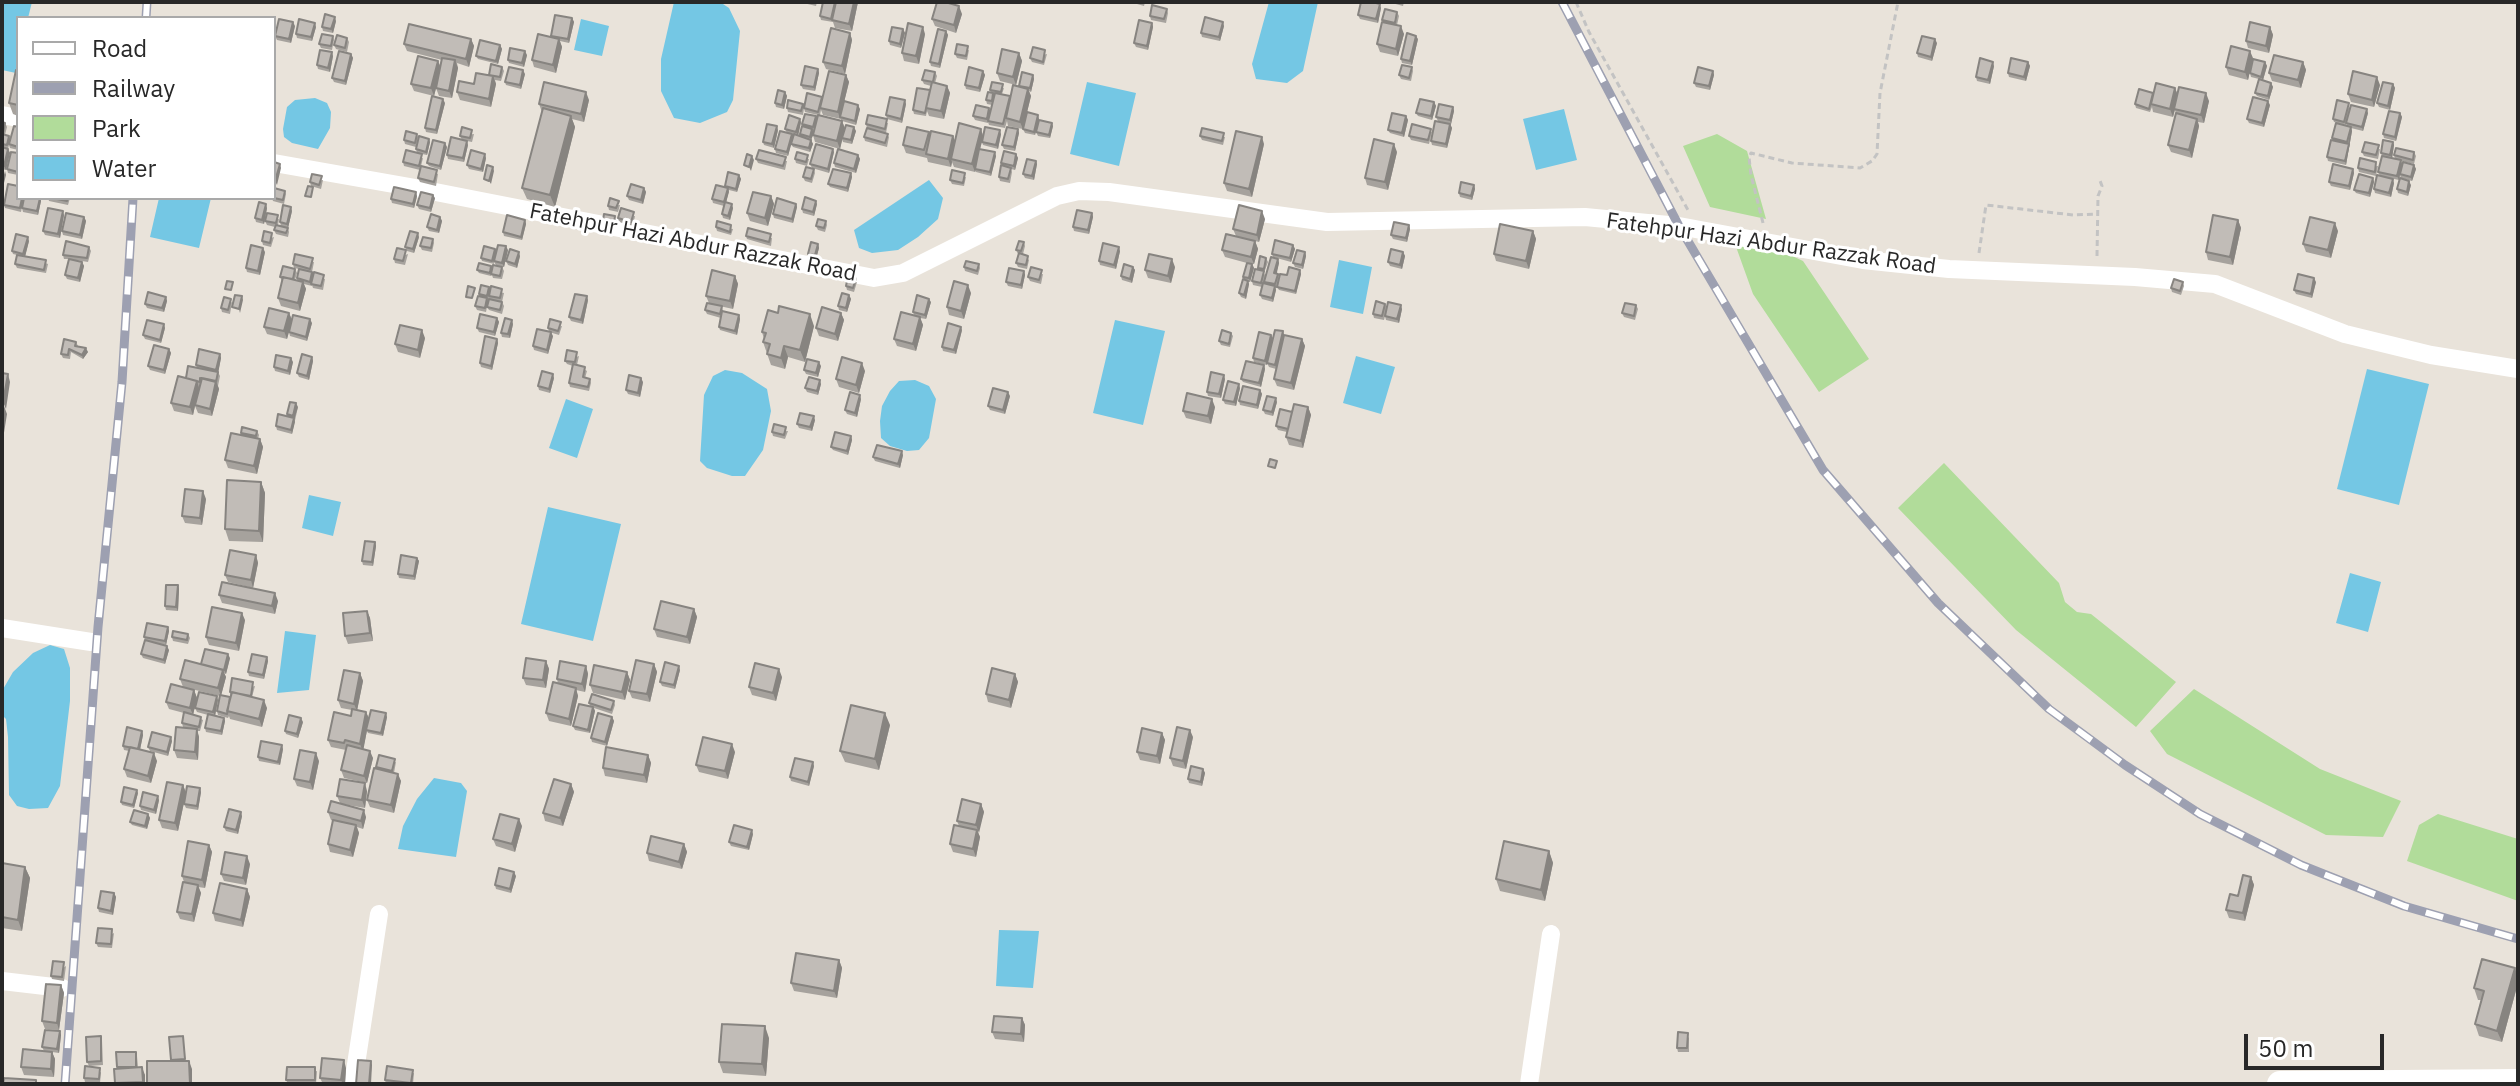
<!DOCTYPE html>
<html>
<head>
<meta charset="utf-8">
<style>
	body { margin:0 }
	#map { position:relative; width:2520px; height:1086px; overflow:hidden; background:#e9e3da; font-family:"IBM Plex Sans",sans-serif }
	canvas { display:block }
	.frame { position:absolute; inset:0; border:4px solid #282828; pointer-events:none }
	.legend { position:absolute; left:16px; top:16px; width:260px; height:184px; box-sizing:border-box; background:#fff; border:2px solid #a9a9a9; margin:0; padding:10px 14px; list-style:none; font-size:24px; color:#282828 }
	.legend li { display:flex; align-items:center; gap:16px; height:40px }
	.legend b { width:40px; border:2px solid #a9a9a9 }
	.scale { position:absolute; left:2244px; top:1034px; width:140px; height:36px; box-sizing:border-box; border:4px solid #282828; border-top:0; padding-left:10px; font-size:24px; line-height:28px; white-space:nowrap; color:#282828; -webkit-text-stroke:6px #fff; paint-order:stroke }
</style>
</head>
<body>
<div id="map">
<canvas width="2520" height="1086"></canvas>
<div class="frame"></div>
<ul class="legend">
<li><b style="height:10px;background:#fff"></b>Road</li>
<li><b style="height:10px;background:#9da0b1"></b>Railway</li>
<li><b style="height:22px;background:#b1dc9a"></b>Park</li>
<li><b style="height:22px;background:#74c7e4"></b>Water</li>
</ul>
<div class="scale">50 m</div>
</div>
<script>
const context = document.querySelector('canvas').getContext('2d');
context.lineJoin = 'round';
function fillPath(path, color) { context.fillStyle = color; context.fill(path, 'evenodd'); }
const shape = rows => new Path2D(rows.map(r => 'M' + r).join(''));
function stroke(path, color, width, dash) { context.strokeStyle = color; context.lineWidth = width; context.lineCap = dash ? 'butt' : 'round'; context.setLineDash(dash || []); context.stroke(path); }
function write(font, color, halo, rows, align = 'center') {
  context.font = font + ' "IBM Plex Sans",sans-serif'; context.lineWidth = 6; context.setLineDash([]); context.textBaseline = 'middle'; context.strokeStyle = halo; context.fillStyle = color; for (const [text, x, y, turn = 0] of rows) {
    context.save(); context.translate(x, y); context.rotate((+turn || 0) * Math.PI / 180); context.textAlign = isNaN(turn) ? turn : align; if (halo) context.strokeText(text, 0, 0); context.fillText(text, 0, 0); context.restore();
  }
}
fillPath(shape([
	[1717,134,1747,151,1766,219,1710,207,1683,146],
	[1735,244,1775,248,1803,261,1869,359,1819,392,1753,294],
	[1944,463,2059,583,2065,602,2077,612,2091,614,2176,682,2136,727,2016,630,1898,508],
	[2194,689,2320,769,2401,801,2383,837,2326,835,2167,754,2150,731],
	[2438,814,2518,839,2518,901,2407,861,2419,825]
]), '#b1dc9a');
fillPath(shape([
	[2,2,32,2,28,18,18,18,16,73,2,70],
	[674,2,720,2,729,8,740,31,733,100,727,112,700,123,674,118,661,91,661,59],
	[1269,2,1318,2,1303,71,1287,83,1256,79,1252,64],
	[581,19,609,26,602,56,574,50],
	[1087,82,1136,93,1119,166,1070,154],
	[315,98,327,103,331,112,330,128,318,149,292,143,284,137,283,129,287,107,295,100],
	[1564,109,1577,160,1536,170,1523,119],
	[929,180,943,198,938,219,918,237,898,250,872,253,859,248,854,230],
	[159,198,211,198,199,248,150,237],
	[1339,260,1372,267,1363,314,1330,307],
	[1115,320,1165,331,1143,425,1093,413],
	[1356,356,1395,367,1381,414,1343,403],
	[2367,369,2429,384,2399,505,2337,489],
	[725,370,742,373,767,389,771,411,763,450,745,476,732,476,707,468,700,461,704,395,713,376],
	[915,380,929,386,936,399,929,438,919,450,907,451,890,446,881,438,880,421,882,406,890,391,899,381],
	[566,399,593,409,577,458,549,448],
	[309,495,341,502,333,536,302,528],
	[548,507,621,524,593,641,521,624],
	[2350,573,2381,582,2368,632,2336,623],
	[285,631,316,635,309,690,277,693],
	[50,645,64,649,70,668,70,701,60,786,48,808,29,809,17,806,9,795,8,737,6,719,2,715,2,691,13,672,33,653],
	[434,778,461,783,467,791,456,857,398,849,403,826,417,799],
	[999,930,1039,931,1033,988,996,986]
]), '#74c7e4');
stroke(shape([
	[1576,2,1589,32,1688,210],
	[1763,223,1751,175,1749,157,1751,153,1792,163,1860,168,1872,161,1877,154,1880,93,1898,2],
	[1979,253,1986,205,2073,215,2099,214],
	[2097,256,2098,196,2102,186,2099,178]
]), '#c3c3c3', 3, [6, 4]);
stroke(shape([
	[2,115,18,118],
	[274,163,410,187,874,278,903,273,1057,196,1079,191,1109,192,1327,222,1585,217,1679,226,1863,260,1949,269,2135,277,2215,284,2345,334,2431,355,2518,369],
	[2,628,91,642],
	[2,981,62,988],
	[353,1084,379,914],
	[1529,1084,1551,934]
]), '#fff', 18);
stroke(shape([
	[2280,1084,2518,1082]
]), '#fff', 26);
const rail = shape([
	[1562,2,1679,226,1823,470,1938,603,2049,709,2125,765,2200,814,2301,865,2404,906,2518,939],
	[146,18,147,2],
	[65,1084,98,627,122,382,133,198]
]);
stroke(rail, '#9da0b1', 9);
stroke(rail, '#fff', 6, [18]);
fillPath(shape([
	[799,2,817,2,816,6],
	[858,2,852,31,835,28,833,22,821,20,820,16],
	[1130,2,1145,2,1144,6],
	[1356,2,1372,2,1381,8,1378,23,1360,19,1358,15,1361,3],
	[1388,2,1404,2,1403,6],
	[1167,9,1168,13,1166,23,1151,20,1150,16],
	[1397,12,1399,16,1397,25,1404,34,1398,56,1380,52,1377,44,1383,22,1382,20],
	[962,14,956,33,935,26,932,19],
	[572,18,574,22,569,43,560,41,562,47,556,73,534,67,532,60,552,38,551,36],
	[336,21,333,33,323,31,322,27],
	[1152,23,1153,27,1148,50,1136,47,1134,43],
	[295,26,291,43,277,40,275,36],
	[1224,26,1220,41,1202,37,1201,33],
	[316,27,312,41,297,38,296,34],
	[2270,27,2273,35,2269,53,2248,48,2246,41],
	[903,29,905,33,901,48,890,45,889,41],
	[946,31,948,35,940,68,931,66,930,62],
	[850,33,852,40,845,74,826,69,823,62],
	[925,34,919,64,904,61,902,53],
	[333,36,334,40,332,50,321,48,319,44],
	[347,38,349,42,347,52,336,49,334,45],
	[471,39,474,46,469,67,457,63,458,68,452,98,439,96,436,88,437,85,434,96,414,91,411,84,438,61,440,67,442,60,407,51,404,44],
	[1418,39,1412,65,1402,63,1401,59],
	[1937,43,1932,61,1918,57,1917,53],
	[500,45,502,49,498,64,478,59,476,56],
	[969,50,967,60,957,58,955,54],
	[1019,53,1022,61,1016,85,1000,81,997,73],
	[351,54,353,58,346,85,334,82,332,78],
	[1047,54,1044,65,1032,62,1030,58],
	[527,55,524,67,509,63,508,60],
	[333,56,330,72,318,69,317,65],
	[2253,58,2248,80,2229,75,2226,67],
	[2028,62,2030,66,2026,81,2009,77,2008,73],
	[2265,62,2267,66,2263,80,2251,77,2250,73],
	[2303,62,2306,70,2301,88,2272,81,2269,73],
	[1994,66,1990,84,1977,81,1976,77],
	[502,67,504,71,501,81,495,80,496,84,491,107,460,100,457,92],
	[1412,67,1413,71,1411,81,1401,79,1399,75],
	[818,69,819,73,815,91,803,89,801,85],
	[18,70,18,116,13,114,9,103],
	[983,71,985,75,980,92,966,89,965,85],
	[1713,71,1714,75,1710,90,1696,87,1694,83],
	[935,72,937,76,935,83,947,86,950,93,944,119,929,116,927,111,926,116,914,114,913,110,930,92,931,86,924,84,922,80],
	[525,74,521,89,506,85,505,82],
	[846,75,849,82,844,102,860,109,856,125,842,121,845,128,856,131,852,144,843,142,842,139,840,149,815,142,813,135,811,140,813,144,810,152,793,147,791,144,788,156,776,153,775,149,792,134,793,137,794,134,787,133,785,129,801,122,798,136,801,137,800,134,803,127,802,124,816,116,817,119,818,115,805,112,804,108,803,115,788,112,787,108,803,104,804,108,822,97],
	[821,110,823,115,841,119,841,121,820,115],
	[1033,75,1034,79,1031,92,1029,91,1031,96,1027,112,1039,119,1035,135,1025,133,1023,129,1008,126,1007,121,1005,128,989,125,988,122,988,123,975,120,973,116,990,111,992,105,987,104,986,100,991,93,990,90,1004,88,1002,94,1010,96],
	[2271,83,2273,87,2269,100,2257,96,2255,93],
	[2393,84,2395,88,2390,110,2379,107,2377,103],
	[2380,85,2374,107,2351,102,2348,94],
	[2175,88,2178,95,2209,101,2204,123,2198,122,2199,126,2192,158,2171,152,2168,145,2176,114,2175,110,2173,117,2153,112,2152,107,2150,112,2136,108,2135,104,2153,93],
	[785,92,787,96,784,109,776,107,775,103],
	[589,100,584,122,572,119,575,127,555,207,527,199,522,188,542,112,539,104],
	[1434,102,1436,106,1432,120,1418,116,1416,113],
	[445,103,437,134,426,132,425,128],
	[906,104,902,123,887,119,886,115],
	[2270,105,2264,127,2249,123,2247,119],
	[1453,107,1454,111,1451,124,1438,121,1436,117],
	[2350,107,2368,113,2363,131,2351,128,2352,131,2346,165,2328,161,2327,157,2333,141,2332,138,2347,126,2346,123,2346,125,2334,122,2333,119],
	[2400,113,2402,117,2396,141,2384,138,2383,134],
	[1406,116,1408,120,1404,137,1390,133,1388,130],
	[2,122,5,123,7,127,5,135,10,139,18,127,18,150,10,148,9,145,8,149,10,153,6,170,2,169],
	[888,123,886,133,889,137,887,147,865,141,864,137,867,128,866,124],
	[1450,124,1452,128,1447,148,1432,145,1431,141],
	[1053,126,1050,138,1038,136,1036,132],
	[981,129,983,136,1001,134,998,149,983,145,982,142,980,149,996,156,991,176,976,172,975,171,975,172,954,167,952,162,951,167,928,162,927,158,906,153,903,145,930,136,953,136,955,141],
	[1018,129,1019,133,1015,151,1004,149,1002,145],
	[778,130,774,148,764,145,763,142],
	[1432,132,1429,144,1411,140,1409,136],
	[417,134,418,138,416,147,405,144,404,140],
	[474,134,472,142,462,140,460,136],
	[1200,136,1225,137,1223,145,1202,140],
	[430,142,427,155,417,153,416,149],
	[2393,142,2394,145,2392,158,2395,159,2394,155,2414,152,2416,156,2414,164,2401,161,2402,164,2414,165,2416,169,2412,181,2401,178,2400,175,2399,180,2380,176,2378,172,2382,156,2381,153],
	[1264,144,1252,197,1227,191,1224,183],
	[468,145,464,162,448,159,447,155],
	[447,147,441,170,429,166,427,163],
	[2380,149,2378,159,2364,156,2362,152],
	[834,152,829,173,812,168,810,164],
	[1397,152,1388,190,1367,185,1365,178],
	[18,153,18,175,8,173,7,169],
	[1016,154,1018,158,1015,170,1011,169,1012,172,1010,183,1000,181,999,177,1002,166,1001,163],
	[858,155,860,159,856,173,835,167,834,163],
	[423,158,421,166,438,174,436,186,420,182,418,178,420,170,404,166,403,162],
	[486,158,483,172,469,169,467,165],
	[756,159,787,161,785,170,758,163],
	[795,159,809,159,807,166,796,163],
	[1036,161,1037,164,1034,180,1025,178,1023,174],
	[2378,166,2376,176,2359,172,2358,168],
	[814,169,815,173,812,183,805,181,803,177],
	[2353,169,2354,173,2350,190,2331,186,2329,182],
	[851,173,852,177,848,192,830,187,828,184],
	[739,175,741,179,737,192,729,190,726,203,733,208,730,220,723,218,722,214,724,206,713,203,712,199],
	[966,177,964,186,952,184,950,180],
	[2373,178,2374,182,2370,197,2356,193,2354,190],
	[323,180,321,189,311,186,310,182],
	[2394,183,2391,197,2375,193,2374,189],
	[1474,185,1475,189,1472,200,1460,197,1459,193],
	[2411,185,2408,196,2398,193,2397,189],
	[644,188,646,192,643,204,629,200,627,196],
	[285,191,286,194,284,204,273,201,272,198,274,198],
	[417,196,414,208,392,203,391,199],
	[771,196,774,204,768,226,750,221,747,213],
	[24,198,21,212,5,208,4,205],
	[40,198,41,201,38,215,23,212,22,208],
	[48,198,70,198,68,205,49,201],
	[435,198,431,212,419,209,417,205],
	[796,204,797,207,793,223,774,218,773,214],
	[817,204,814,216,803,213,802,209],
	[620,205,618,212,609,210,608,206],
	[267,208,264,224,256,222,255,218],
	[292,211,288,228,289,232,288,237,276,234,274,230,275,227,267,225,265,221,279,219,278,225,281,226,280,222],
	[1092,213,1093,217,1089,234,1074,231,1073,227],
	[64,215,60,238,45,235,43,231],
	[635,216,633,226,619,222,618,218],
	[84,217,86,221,82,239,63,235,62,231],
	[440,217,442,221,439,233,429,231,427,227],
	[1265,219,1259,242,1255,241,1258,249,1254,264,1252,264,1254,268,1250,282,1248,282,1249,284,1246,299,1241,297,1239,293,1244,280,1243,277,1247,263,1225,257,1222,250,1236,236,1233,229],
	[525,220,526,224,522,240,504,236,503,232],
	[603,220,617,220,615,227,604,224],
	[2238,220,2241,228,2233,265,2208,260,2206,252],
	[826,221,827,225,825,232,818,230,816,226],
	[1409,225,1410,229,1407,242,1393,239,1391,235],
	[716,227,733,229,731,235,717,231],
	[1533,231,1536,239,1529,269,1496,261,1494,254],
	[2338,231,2331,258,2306,252,2303,244],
	[746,236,772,238,771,246,747,239],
	[274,237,271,247,263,245,262,241],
	[419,237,414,253,407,251,405,247],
	[433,239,434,243,432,252,422,250,420,246],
	[29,241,25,256,48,264,46,273,17,268,15,264,17,255,13,254,12,251],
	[1024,242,1025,246,1023,254,1029,260,1027,269,1018,267,1016,263,1018,254,1016,250],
	[818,244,819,248,816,259,809,257,808,254],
	[1293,245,1295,249,1291,262,1273,257,1272,254],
	[89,247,91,251,88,262,76,260,82,262,84,266,80,282,67,279,65,275,69,259,64,259,63,255],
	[508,250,504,267,502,267,504,271,502,279,493,278,492,275,491,276,479,273,477,270,492,269,496,265,494,262,494,264,482,261,481,258,496,252],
	[1120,251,1116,269,1100,265,1099,261],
	[265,252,260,275,247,272,246,268],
	[1305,252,1306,256,1303,269,1295,267,1293,263],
	[1403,252,1405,256,1402,269,1390,266,1388,262],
	[408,254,405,265,395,263,394,259],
	[520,256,517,268,508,265,506,261],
	[1266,258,1268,262,1264,273,1265,275,1278,259,1279,263,1276,274,1279,278,1277,288,1275,288,1276,290,1273,302,1262,299,1260,295,1262,287,1253,285,1252,281,1258,270,1258,268],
	[314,262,312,272,314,275,325,279,323,290,313,288,312,285,312,286,304,284,306,289,300,311,281,306,278,298,282,281,280,277,295,269,297,273,295,280,297,280,299,269,294,268,293,264],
	[979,264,980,268,978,275,965,271,964,267],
	[1133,267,1135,270,1132,283,1122,280,1121,276],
	[1175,267,1171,283,1148,278,1145,270],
	[1300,270,1301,274,1296,294,1279,290,1277,287,1287,275],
	[1024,271,1025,275,1022,289,1008,286,1006,282],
	[1043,274,1041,284,1030,281,1028,277],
	[735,276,738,284,733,309,715,305,722,306,723,311,739,315,740,319,737,335,720,330,719,327,721,318,707,314,705,310,709,303,706,296],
	[857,282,854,292,847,290,846,286],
	[2183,282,2184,286,2181,295,2172,292,2171,288],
	[2316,282,2312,298,2296,294,2294,290],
	[490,290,504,293,502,302,504,306,502,314,489,310,487,307,486,312,477,310,475,306,479,297,479,294],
	[971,293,964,319,949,315,947,307],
	[849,295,851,299,847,312,839,310,838,306],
	[166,297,167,301,164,312,147,308,145,304],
	[588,300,583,324,571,321,569,317],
	[232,302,230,314,222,312,221,308],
	[931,302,926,319,920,318,923,325,916,351,897,346,894,339,914,315,913,312],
	[1385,304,1387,307,1402,309,1399,323,1386,320,1385,316,1384,320,1374,318,1373,314],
	[1636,305,1638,309,1635,320,1624,317,1622,313],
	[289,313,292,320,312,323,307,341,290,336,289,332,287,339,267,334,264,327],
	[841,313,844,320,838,341,819,336,816,328],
	[497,318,499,322,495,336,479,332,477,328],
	[513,324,510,338,502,337,501,333],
	[562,326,559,335,549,332,548,328],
	[814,326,805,362,788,357,785,369,771,365,763,342,764,339,762,332],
	[165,328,161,343,145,339,143,335],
	[962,330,956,354,943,351,942,347],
	[1283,331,1284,335,1302,339,1305,346,1294,390,1277,386,1274,379,1276,369,1269,367,1267,363],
	[1231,333,1233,336,1230,347,1221,345,1219,341],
	[1271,335,1273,339,1267,365,1254,362,1253,358],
	[553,336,548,354,534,350,533,346],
	[425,338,420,358,398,352,395,344],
	[497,339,498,343,492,370,481,367,480,363],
	[76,342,78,346,88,352,83,359,71,352,70,359,63,358,61,354],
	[169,349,171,353,165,374,150,370,148,366],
	[220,354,221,358,218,372,220,376,218,386,219,389,212,416,198,413,195,406,193,415,174,411,171,403,186,378,197,368,196,365],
	[579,356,577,365,587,371,585,378,590,379,591,383,589,391,570,387,569,383,573,366,567,364,565,361],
	[312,357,313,361,309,380,299,377,297,373],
	[293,362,290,375,275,371,274,367],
	[1264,365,1265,369,1261,387,1243,382,1241,379],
	[821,366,818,377,806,374,804,370],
	[865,371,859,393,839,387,836,379],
	[554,378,550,393,539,390,538,386],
	[1225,379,1221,398,1208,396,1207,392],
	[643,382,640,397,628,394,626,390],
	[821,384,818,395,807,392,805,388],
	[1240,388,1236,406,1225,404,1223,400],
	[1260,390,1262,394,1258,409,1240,405,1239,401],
	[1010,396,1005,414,990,410,988,406],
	[861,399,857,417,847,414,845,410],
	[1277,402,1273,416,1265,414,1263,410],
	[298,407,292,434,277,430,276,426,288,417,287,414],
	[1215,407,1211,424,1186,418,1183,411],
	[1308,407,1311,415,1303,448,1289,445,1286,437,1287,432,1278,430,1276,426,1292,412],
	[815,420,812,431,799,428,797,424],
	[257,431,259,435,258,439,260,439,263,447,257,474,228,468,225,460,242,435,241,433],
	[788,431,785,439,773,436,772,432],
	[851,436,852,440,848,455,833,450,831,447],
	[903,455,900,468,875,461,873,457],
	[261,482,265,493,263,542,229,541,225,529],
	[206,499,202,525,185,523,182,516],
	[375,542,376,546,373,566,363,565,362,561],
	[256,555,258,563,253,588,228,582,225,575],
	[417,558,419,561,415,580,399,578,398,574],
	[178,585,179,589,178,611,166,610,165,606],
	[219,595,278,601,275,614,222,603],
	[694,609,697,617,690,644,657,637,654,629],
	[367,611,370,618,373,641,348,644,345,636],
	[245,620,239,651,209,645,206,637],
	[168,627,169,631,166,645,150,642,169,650,165,664,143,658,141,654,145,640,144,637],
	[188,634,190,638,188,644,173,641,172,637],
	[267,657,268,661,264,679,249,676,248,672],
	[230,658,226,674,224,673,226,677,221,695,230,697,230,692,255,686,252,697,267,708,262,727,230,719,229,716,228,718,218,715,217,711,220,696,183,687,180,679,201,664],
	[546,661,549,669,546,688,526,685,523,678],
	[654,664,657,672,650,702,632,698,629,691],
	[586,666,588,674,585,692,576,690,578,696,571,726,549,721,546,713,558,684,557,679],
	[680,670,675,689,662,686,660,682],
	[627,672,630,680,625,700,593,693,590,685],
	[360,673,363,681,357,710,366,712,369,718,387,717,383,736,368,733,367,731,363,749,373,758,367,783,344,778,341,770,346,750,331,747,328,740,351,716,352,710,341,708,338,700],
	[1015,674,1018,682,1011,708,988,702,986,694],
	[782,677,776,701,752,695,749,687],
	[194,690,197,698,193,715,203,720,200,731,197,731,199,737,198,760,177,758,174,750,183,727,182,723,184,713,169,709,166,702],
	[218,700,215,716,224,718,225,721,222,735,206,732,205,728,208,715,197,712,195,708],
	[614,701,615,705,612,714,594,708,595,711,590,733,575,730,573,726,590,706,589,703],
	[612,717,614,721,607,746,592,742,591,738],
	[303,722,298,738,286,734,285,731],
	[890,725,879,770,845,762,840,751],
	[142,731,143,735,140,750,157,761,151,783,127,777,124,769,129,751,124,750,123,746],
	[1162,733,1165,740,1160,764,1140,760,1137,752],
	[1193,737,1186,769,1173,766,1170,758],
	[172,741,168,756,150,751,148,747],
	[283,749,280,765,259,761,258,757],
	[735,752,728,779,699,772,696,765],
	[648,755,651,763,647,783,605,776,603,768],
	[319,761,313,790,297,786,294,779],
	[396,762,394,773,401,781,394,813,370,807,367,800,377,769,376,767],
	[814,766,809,786,791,781,790,777],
	[1203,769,1205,773,1202,786,1189,783,1188,779],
	[571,784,574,792,563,826,545,821,543,813],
	[183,785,186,793,178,831,162,828,159,820],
	[367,791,365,808,342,804,366,817,363,829,357,827,359,833,353,857,330,852,328,844,333,821,331,820,328,812,340,803,337,796],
	[201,792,198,810,186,808,184,804],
	[138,793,134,808,122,805,121,802],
	[159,800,156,814,141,810,140,806],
	[981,804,984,812,978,832,980,837,976,857,953,852,950,844,959,826,957,821],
	[148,814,150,818,147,829,132,825,130,822],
	[242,816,238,834,226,831,224,827],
	[522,826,515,852,496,846,493,839],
	[753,834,749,850,731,846,729,842],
	[684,844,687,852,682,869,649,861,647,853],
	[209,845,212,852,205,888,198,887,201,893,194,922,180,919,177,912,184,882,182,876],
	[1549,851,1553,863,1545,901,1500,891,1496,879],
	[2,863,25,867,30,878,22,931,2,928],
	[250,864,246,885,224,881,221,874],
	[516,876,511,893,496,889,495,885],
	[2251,877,2254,885,2245,921,2229,918,2226,910],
	[247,889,250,897,243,927,215,921,213,913],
	[114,893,116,897,113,915,99,912,98,908],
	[114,933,112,948,98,947,96,943],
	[839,960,842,968,837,998,794,991,791,983],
	[66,966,64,981,52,979,51,976],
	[2515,968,2518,977,2518,983,2502,1042,2479,1036,2475,1024,2481,1000,2478,1000,2474,988],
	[61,985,64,993,59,1030,45,1029,42,1021],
	[1022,1018,1025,1025,1024,1042,995,1039,992,1032],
	[60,1031,61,1035,59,1053,52,1052,55,1059,54,1077,24,1075,21,1067,44,1051,42,1047],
	[1689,1037,1689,1052,1678,1052,1677,1048],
	[769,1038,766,1076,723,1073,719,1062],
	[102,1040,103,1065,89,1066,87,1062],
	[136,1052,137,1056,138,1067,145,1075,145,1084,115,1084,114,1069,117,1068],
	[346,1068,345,1084,323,1084,320,1078],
	[317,1071,316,1084,288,1084,286,1080],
	[101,1072,100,1083,85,1082,84,1078],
	[414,1073,413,1084,386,1084,385,1080]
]), '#a6a29d');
fillPath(shape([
	[854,2,858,2,852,31,849,24],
	[1380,4,1381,8,1378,23,1376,19],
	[959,6,962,14,956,33,954,25],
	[335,17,336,21,333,33,331,29],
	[572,18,574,22,569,43,568,39],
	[293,22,295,26,291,43,289,39],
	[1223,22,1224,26,1220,41,1219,37],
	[315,23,316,27,312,41,311,37],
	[1152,23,1153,27,1148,50,1147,46],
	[1401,26,1404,34,1398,56,1396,49],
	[923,27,925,34,919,64,916,56],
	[2270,27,2273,35,2269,53,2266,46],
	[903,29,905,33,901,48,900,44],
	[946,31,948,35,940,68,939,64],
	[850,33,852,40,845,74,842,66],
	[1416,36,1418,39,1412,65,1410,61],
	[471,39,474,46,469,67,466,59],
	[559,39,562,47,556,73,553,65],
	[1935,39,1937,43,1932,61,1931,57],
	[500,45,502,49,498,64,496,61],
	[525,51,527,55,524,67,522,63],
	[2250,51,2253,58,2248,80,2245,72],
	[332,52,333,56,330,72,328,68],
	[1019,53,1022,61,1016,85,1013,77],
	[351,54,353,58,346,85,345,81],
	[455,60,458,68,452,98,449,91],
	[438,61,441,68,434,96,431,88],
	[1993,62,1994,66,1990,84,1988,80],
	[2028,62,2030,66,2026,81,2024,77],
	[2265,62,2267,66,2263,80,2261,77],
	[2303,62,2306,70,2301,88,2298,80],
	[818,69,819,73,815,91,814,87],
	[523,70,525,74,521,89,520,85],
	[983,71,985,75,980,92,979,88],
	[1713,71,1714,75,1710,90,1709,86],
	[846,75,849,82,840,119,838,112],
	[1033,75,1034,79,1031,92,1030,88],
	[493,76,496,84,491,107,489,99],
	[2377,77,2380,85,2374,107,2372,100],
	[2271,83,2273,87,2269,100,2268,96],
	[2393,84,2395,88,2390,110,2388,106],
	[947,86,950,93,944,119,941,111],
	[2175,88,2178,96,2173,117,2170,109],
	[1028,89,1031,96,1023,129,1020,122],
	[586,92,589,100,584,122,581,114],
	[785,92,787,96,784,109,782,105],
	[2206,93,2209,101,2204,123,2201,115],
	[443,99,445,103,437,134,436,130],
	[905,100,906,104,902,123,901,119],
	[2268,101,2270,105,2264,127,2262,123],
	[1434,102,1436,106,1432,120,1431,116],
	[858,105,860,109,856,125,855,121],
	[1453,107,1454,111,1451,124,1450,120],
	[2367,109,2368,113,2363,131,2362,127],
	[2400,113,2402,117,2396,141,2395,137],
	[1038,115,1039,119,1035,135,1034,132],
	[571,116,575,127,555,207,550,195],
	[1406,116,1408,120,1404,137,1402,133],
	[800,119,801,122,798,136,796,132],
	[2197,119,2199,126,2192,158,2189,150],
	[842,121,845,129,840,149,837,141],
	[1052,123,1053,126,1050,138,1049,135],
	[1450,124,1452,128,1447,148,1446,144],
	[777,126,778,130,774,148,772,144],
	[854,127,856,131,852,144,851,140],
	[2351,127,2352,131,2346,165,2345,161],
	[812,129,814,133,811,140,813,144,810,152,809,148,811,141,810,137],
	[981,129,983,136,975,172,972,164],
	[1018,129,1019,133,1015,151,1014,147],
	[1000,130,1001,134,998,149,996,145],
	[792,134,793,138,788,156,787,152],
	[953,136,956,144,951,159,952,162,951,167,948,159],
	[1262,137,1264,144,1252,197,1249,189],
	[429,139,430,142,427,155,426,152],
	[467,141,468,145,464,162,463,158],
	[2393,142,2394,145,2392,159,2390,155],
	[445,143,447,147,441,170,440,166],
	[1394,144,1397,152,1388,190,1385,182],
	[8,149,10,153,6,170,4,166],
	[833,149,834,152,829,173,828,169],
	[995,152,996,156,991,176,990,172],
	[485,154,486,158,483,172,481,169],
	[1016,154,1018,158,1015,170,1014,166],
	[858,155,860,159,856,173,854,169],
	[752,156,754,160,751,171,749,167],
	[2401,160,2402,164,2399,180,2397,176],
	[1036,161,1037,164,1034,180,1032,176],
	[280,164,281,168,277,185,275,181],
	[2414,165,2416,169,2412,181,2411,177],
	[493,167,494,171,491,184,489,181],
	[2353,169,2354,173,2350,190,2349,186],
	[5,171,6,175,3,187,2,182],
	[851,173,852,177,848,192,847,188],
	[739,175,741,179,737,192,736,189],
	[2373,178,2374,182,2370,197,2369,193],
	[2393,179,2394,183,2391,197,2389,193],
	[2409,181,2411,185,2408,196,2407,192],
	[1474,185,1475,189,1472,200,1471,196],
	[644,188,646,192,643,204,641,200],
	[728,188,729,192,725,206,724,202],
	[416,192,417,196,414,208,413,204],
	[433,195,435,198,431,212,430,208],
	[771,196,774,204,768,226,765,218],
	[40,198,41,201,38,215,37,211],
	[816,201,817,204,814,216,813,212],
	[266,204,267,208,264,224,262,220],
	[732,204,733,208,730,220,728,216],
	[796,204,797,207,793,223,792,219],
	[291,207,292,211,288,228,287,224],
	[63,211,64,215,60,238,58,234],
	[1262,211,1265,219,1259,242,1257,235],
	[1092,213,1093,217,1089,234,1088,230],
	[84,217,86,221,82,239,80,235],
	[440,217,442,221,439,233,437,230],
	[525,220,526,224,522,240,521,237],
	[2238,220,2241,228,2233,265,2230,257],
	[2335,223,2338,231,2331,258,2328,250],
	[1409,225,1410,229,1407,242,1406,238],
	[1533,231,1536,239,1529,269,1526,261],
	[418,233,419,237,414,253,413,249],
	[28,237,29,241,25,257,23,254],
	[1255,241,1258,249,1254,264,1251,257],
	[818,244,819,248,816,259,815,255],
	[1293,245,1295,249,1291,262,1290,258],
	[506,246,508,250,504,267,502,263],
	[1119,247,1120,251,1116,269,1114,265],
	[263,248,265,252,260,275,258,271],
	[519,252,520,256,517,268,515,264],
	[1305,252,1306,256,1303,269,1302,265],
	[1403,252,1405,256,1402,269,1400,265],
	[1172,259,1175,267,1171,283,1168,276],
	[1278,259,1279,263,1276,277,1274,273],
	[82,262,84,266,80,282,78,278],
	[1252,264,1254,268,1250,282,1249,278],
	[1133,267,1135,270,1132,283,1130,279],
	[1300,270,1301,274,1296,294,1295,291],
	[1024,271,1025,275,1022,289,1021,285],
	[735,276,738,284,733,309,730,301],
	[2314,278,2316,282,2312,298,2311,294],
	[1248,281,1249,284,1246,299,1244,295],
	[303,282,306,289,300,311,298,303],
	[968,285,971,293,964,319,961,311],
	[1275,286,1276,290,1273,302,1272,298],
	[849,295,851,299,847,312,846,308],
	[242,296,243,300,240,313,239,309],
	[587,296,588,300,583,324,581,320],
	[166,297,167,301,164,312,162,308],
	[929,299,931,302,926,319,925,315],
	[1401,305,1402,309,1399,323,1397,319],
	[289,313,292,320,287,339,284,331],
	[841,313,844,320,838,341,835,334],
	[810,314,814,326,805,362,800,350],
	[739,315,740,319,737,335,735,331],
	[920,317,923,325,916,351,913,344],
	[497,318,499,322,495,336,494,332],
	[310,319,312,323,307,341,306,337],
	[512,320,513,324,510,338,508,334],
	[164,324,165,328,161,343,160,340],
	[961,327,962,330,956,354,954,350],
	[422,330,425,338,420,358,418,350],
	[1283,331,1284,335,1277,369,1275,365],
	[551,332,553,336,548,354,547,350],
	[1271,335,1273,339,1267,365,1265,361],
	[497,339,498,343,492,370,491,366],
	[1302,339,1305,346,1294,390,1291,383],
	[784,346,788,357,785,369,781,358],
	[86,348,88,352,83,359,82,355],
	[169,349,171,353,165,374,164,370],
	[220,354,221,358,218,374,216,370],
	[312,357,313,361,309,380,307,376],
	[291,358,293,362,290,375,288,371],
	[819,362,821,366,818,377,816,373],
	[862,363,865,371,859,393,856,385],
	[1264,365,1265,369,1261,387,1259,383],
	[8,374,10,382,6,409,3,402],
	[553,374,554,378,550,393,549,389],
	[1224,375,1225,379,1221,398,1219,394],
	[641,378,643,382,640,397,638,393],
	[820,380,821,384,818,395,817,391],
	[197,381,199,388,193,415,190,407],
	[216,381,219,389,212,416,210,409],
	[1239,384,1240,388,1236,406,1234,402],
	[1260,390,1262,394,1258,409,1257,405],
	[1008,392,1010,396,1005,414,1003,410],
	[860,395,861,399,857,417,855,413],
	[1276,398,1277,402,1273,416,1272,412],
	[1212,399,1215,407,1211,424,1208,416],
	[296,403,298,407,294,420,293,416],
	[4,406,7,414,3,439,2,421],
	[1308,407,1311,415,1303,448,1301,441],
	[814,416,815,420,812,431,810,427],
	[294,418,295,422,292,434,291,430],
	[851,436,852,440,848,455,847,451],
	[260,439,263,447,257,474,254,466],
	[902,451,903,455,900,468,898,464],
	[261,482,265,493,263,542,259,531],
	[203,491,206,499,202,525,200,518],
	[375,542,376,546,373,566,372,562],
	[256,555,258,563,253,588,251,580],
	[417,558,419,561,415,580,414,576],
	[178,585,179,589,178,611,176,607],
	[275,593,278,601,275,614,272,606],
	[694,609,697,617,690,644,687,637],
	[367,611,370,618,373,641,370,633],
	[242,613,245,620,239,651,236,643],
	[168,627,169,631,166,645,165,641],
	[167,646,169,650,165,664,164,660],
	[228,654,230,658,226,674,224,670],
	[267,657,268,661,264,679,263,675],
	[546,661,549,669,546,688,543,680],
	[654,664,657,672,650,702,647,694],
	[586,666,588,674,585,692,582,684],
	[679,666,680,670,675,689,674,685],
	[779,669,782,677,776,701,773,693],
	[223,670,226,677,221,696,218,688],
	[627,672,630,680,625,700,622,692],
	[360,673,363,681,357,711,354,704],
	[1015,674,1018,682,1011,708,1009,700],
	[576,688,578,696,571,726,569,719],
	[194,690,197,698,193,715,190,708],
	[217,696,218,700,215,716,213,712],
	[264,700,267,708,262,727,259,719],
	[593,707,595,711,590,733,588,730],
	[366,712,369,719,363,752,360,744],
	[386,713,387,717,383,736,381,733],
	[885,713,890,725,879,770,875,759],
	[612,717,614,721,607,746,605,742],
	[224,718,225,721,222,735,221,731],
	[301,718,303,722,298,738,297,734],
	[197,729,199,737,198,760,195,752],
	[1190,730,1193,737,1186,769,1183,761],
	[142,731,143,735,139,754,137,750],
	[1162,733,1165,740,1160,764,1157,756],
	[171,737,172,741,168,756,167,752],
	[732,744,735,752,728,779,725,771],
	[282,745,283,749,280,765,278,762],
	[370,751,373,758,367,783,364,776],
	[154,753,157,761,151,783,148,776],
	[316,753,319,761,313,790,310,782],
	[648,755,651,763,647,783,644,775],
	[813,762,814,766,809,786,808,782],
	[1203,769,1205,773,1202,786,1201,782],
	[398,774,401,781,394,813,391,805],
	[365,783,367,791,365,808,362,800],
	[571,784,574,792,563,826,560,818],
	[183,785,186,793,178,831,175,823],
	[200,788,201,792,198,810,197,806],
	[137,790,138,793,134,808,133,805],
	[158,796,159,800,156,814,154,810],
	[981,804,984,812,979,833,976,825],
	[364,810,366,817,363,829,361,821],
	[241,812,242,816,238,834,236,830],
	[148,814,150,818,147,829,145,826],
	[519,819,522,826,515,852,512,844],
	[356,825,359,833,353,857,350,850],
	[752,830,753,834,749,850,747,847],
	[977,830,980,837,976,857,973,849],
	[684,844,687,852,682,869,679,862],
	[209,845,212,852,205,888,202,880],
	[1549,851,1553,863,1545,901,1541,890],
	[247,856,250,864,246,885,243,878],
	[25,867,30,878,22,931,18,920],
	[514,872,516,876,511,893,510,889],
	[2251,877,2254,885,2245,921,2243,913],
	[198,885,201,893,194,922,192,914],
	[247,889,250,897,243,927,241,920],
	[114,893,116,897,113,915,111,911],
	[839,960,842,968,837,998,834,991],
	[2515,968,2518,977,2518,983,2502,1042,2497,1031],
	[61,985,64,993,59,1030,57,1023],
	[1022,1018,1025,1025,1024,1042,1021,1034],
	[765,1026,769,1038,766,1076,762,1064],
	[60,1031,61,1035,59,1053,57,1049],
	[52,1052,55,1059,54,1077,51,1069],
	[344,1060,346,1068,345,1084,343,1084,341,1080],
	[189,1061,192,1069,192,1084,190,1084],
	[371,1061,372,1065,371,1084,369,1084],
	[142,1067,145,1075,145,1084,143,1084,143,1082]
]), '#878480');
const building = shape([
	[823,2,835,2,831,19,820,16,823,2],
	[836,2,854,2,849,24,832,20,836,2],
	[937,2,945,2,959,6,954,25,932,19,937,2],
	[1361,2,1372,2,1380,4,1376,19,1358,15,1361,2],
	[1152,5,1167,9,1164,19,1150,16,1152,5],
	[1385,9,1397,12,1395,23,1382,20,1385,9],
	[325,14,335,17,331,29,322,27,325,14],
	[555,15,572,18,568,39,551,36,555,15],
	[1205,17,1223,22,1219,37,1201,33,1205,17],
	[279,19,293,22,289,39,275,36,279,19],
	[299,19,315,23,311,37,296,34,299,19],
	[1139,20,1152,23,1147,46,1134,43,1139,20],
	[1382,22,1401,26,1396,49,1377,44,1382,22],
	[2250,22,2270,27,2266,46,2246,41,2250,22],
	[908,23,923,27,916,56,902,53,908,23],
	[409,24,471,39,466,59,404,44,409,24],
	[892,27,903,29,900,44,889,41,892,27],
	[831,28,850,33,842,66,823,62,831,28],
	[938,29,946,31,939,64,930,62,938,29],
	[1407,33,1416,36,1410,61,1401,59,1407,33],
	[322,34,333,36,331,46,319,44,322,34],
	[538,34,559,39,553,65,532,60,538,34],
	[337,35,347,38,345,48,334,45,337,35],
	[1922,36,1935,39,1931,57,1917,53,1922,36],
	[480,40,500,45,496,61,476,56,480,40],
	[957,44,968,46,966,56,955,54,957,44],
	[2231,46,2250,51,2245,72,2226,67,2231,46],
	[1033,47,1045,50,1043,62,1030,58,1033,47],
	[510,48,525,51,522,63,508,60,510,48],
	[1002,49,1019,53,1013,77,997,73,1002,49],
	[320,50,332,52,328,68,317,65,320,50],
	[339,51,351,54,345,81,332,78,339,51],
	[2274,55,2303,62,2298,80,2269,73,2274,55],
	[418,56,438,61,431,88,411,84,418,56],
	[442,58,455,60,449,91,436,88,442,58],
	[1980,58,1993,62,1988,80,1976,77,1980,58],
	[2011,58,2028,62,2024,77,2008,73,2011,58],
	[2253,59,2265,62,2261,77,2250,73,2253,59],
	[491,64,502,67,500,77,489,75,491,64],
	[1402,65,1412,67,1409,78,1399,75,1402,65],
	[805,66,818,69,814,87,801,85,805,66],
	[509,67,523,70,520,85,505,82,509,67],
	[969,67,983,71,979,88,965,85,969,67],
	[1698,67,1713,71,1709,86,1694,83,1698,67],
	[16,70,18,70,18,105,9,103,16,70],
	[925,70,935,72,933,82,922,80,925,70],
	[829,71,846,75,838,112,820,108,829,71],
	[2353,71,2377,77,2372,100,2348,94,2353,71],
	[1022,72,1033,75,1030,88,1019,86,1022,72],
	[476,73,493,76,489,99,457,92,459,81,474,84,476,73],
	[2259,79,2271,83,2268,96,2255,93,2259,79],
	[544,82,586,92,581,114,539,104,544,82],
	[932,82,947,86,941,111,926,108,932,82],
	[992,82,1003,84,1001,92,990,90,992,82],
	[2383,82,2393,84,2388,106,2377,103,2383,82],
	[2156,83,2175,88,2170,109,2151,104,2156,83],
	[1013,85,1028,89,1020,122,1006,118,1013,85],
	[2179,87,2206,93,2201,115,2174,109,2179,87],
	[917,88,930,90,925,113,913,110,917,88],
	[2139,89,2153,93,2149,109,2135,104,2139,89],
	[778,90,785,92,782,105,775,103,778,90],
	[988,92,993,93,992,101,986,100,988,92],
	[807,93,822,97,818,112,804,108,807,93],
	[995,93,1010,96,1003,124,988,121,995,93],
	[432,96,443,99,436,130,425,128,432,96],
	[890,97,905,100,901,119,886,115,890,97],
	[2253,97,2268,101,2262,123,2247,119,2253,97],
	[1420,99,1434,102,1431,116,1416,113,1420,99],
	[788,100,803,104,801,111,787,108,788,100],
	[2337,100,2349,103,2344,122,2333,119,2337,100],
	[844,101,858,105,855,121,840,117,844,101],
	[1439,104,1453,107,1450,120,1436,117,1439,104],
	[976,105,989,108,987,119,973,116,976,105],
	[2351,105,2367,109,2362,127,2346,123,2351,105],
	[543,108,571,116,550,195,522,188,543,108],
	[2389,111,2400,113,2395,137,2383,134,2389,111],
	[1027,112,1038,115,1034,132,1023,129,1027,112],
	[1392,113,1406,116,1402,133,1388,130,1392,113],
	[2176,113,2197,119,2189,150,2168,145,2176,113],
	[805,114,816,116,813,127,802,124,805,114],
	[789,115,800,119,796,132,785,129,789,115],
	[818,115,842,121,837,141,813,135,818,115],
	[868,115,887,119,885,129,866,124,868,115],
	[1039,120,1052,123,1049,135,1036,132,1039,120],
	[1435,121,1450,124,1446,144,1431,141,1435,121],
	[2,122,5,123,3,133,2,132,2,122],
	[959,123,981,129,972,164,951,159,959,123],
	[2336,123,2351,127,2347,142,2332,138,2336,123],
	[767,124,777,126,772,144,763,142,767,124],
	[1412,124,1431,129,1428,140,1409,136,1412,124],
	[846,125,854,127,851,140,842,138,846,125],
	[14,126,18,127,18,147,9,144,14,126],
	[802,126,812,129,810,137,800,134,802,126],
	[462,127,472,130,470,138,460,136,462,127],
	[907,127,929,132,924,150,903,145,907,127],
	[985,127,1000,130,996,145,982,142,985,127],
	[1007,127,1018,129,1014,147,1002,145,1007,127],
	[867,128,888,134,885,143,864,137,867,128],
	[1202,128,1224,133,1222,141,1200,136,1202,128],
	[406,131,417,134,415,143,404,140,406,131],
	[780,131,792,134,787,152,775,149,780,131],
	[931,131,953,136,948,159,926,154,931,131],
	[1236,131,1262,137,1249,189,1224,183,1236,131],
	[2,134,9,136,7,145,2,144,2,134],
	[794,134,811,140,809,148,791,144,794,134],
	[419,136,429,139,426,152,416,149,419,136],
	[451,137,467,141,463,158,447,155,451,137],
	[1374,139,1394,144,1385,182,1365,178,1374,139],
	[433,140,445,143,440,166,427,163,433,140],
	[2331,140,2349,144,2345,161,2327,157,2331,140],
	[2383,140,2393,142,2390,155,2381,153,2383,140],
	[2365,142,2379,145,2376,155,2362,152,2365,142],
	[816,144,833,149,828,169,810,164,816,144],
	[2,147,8,149,4,166,2,166,2,147],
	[2396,148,2414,152,2413,160,2394,155,2396,148],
	[838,149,858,155,854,169,834,163,838,149],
	[979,149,995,152,990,172,975,169,979,149],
	[406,150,422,154,419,166,403,162,406,150],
	[471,150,485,154,481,169,467,165,471,150],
	[759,150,786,157,783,166,756,159,759,150],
	[1004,151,1016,154,1014,166,1001,163,1004,151],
	[11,152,18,153,18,172,7,169,11,152],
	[797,152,808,155,806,162,795,159,797,152],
	[747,154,752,156,749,167,744,165,747,154],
	[2382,156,2401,160,2397,176,2378,172,2382,156],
	[2360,158,2376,162,2375,172,2358,168,2360,158],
	[1027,159,1036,161,1032,176,1023,174,1027,159],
	[274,162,280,164,275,181,274,181,274,162],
	[2403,162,2414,165,2411,177,2400,174,2403,162],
	[2333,164,2353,169,2349,186,2329,182,2333,164],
	[487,165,493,167,489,181,484,179,487,165],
	[1001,165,1011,168,1008,179,999,177,1001,165],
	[421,166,437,170,434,182,418,178,421,166],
	[806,167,814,169,811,179,803,177,806,167],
	[833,169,851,173,847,188,828,184,833,169],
	[952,170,965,173,963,183,950,180,952,170],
	[728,172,739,175,736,189,725,186,728,172],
	[312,174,322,176,319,185,310,182,312,174],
	[2359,174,2373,178,2369,193,2354,190,2359,174],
	[2377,175,2393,179,2389,193,2374,189,2377,175],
	[2400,178,2409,181,2407,192,2397,189,2400,178],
	[1461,182,1474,185,1471,196,1459,193,1461,182],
	[8,184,18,186,18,198,22,198,20,208,4,205,8,184],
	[631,184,644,188,641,200,627,196,631,184],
	[716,185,728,188,724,202,712,199,716,185],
	[308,186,313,187,311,197,305,196,308,186],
	[394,187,416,192,413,204,391,199,394,187],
	[274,188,285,191,283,200,274,198,274,188],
	[421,192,433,195,430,208,417,205,421,192],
	[753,192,771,196,765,218,747,213,753,192],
	[805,197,816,201,813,212,802,209,805,197],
	[24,198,40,198,37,211,22,208,24,198],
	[52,198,68,198,67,201,52,198],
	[610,198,619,201,616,208,608,206,610,198],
	[777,198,796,204,792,219,773,214,777,198],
	[259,202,266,204,262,220,255,218,259,202],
	[725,202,732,204,728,216,722,214,725,202],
	[283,205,291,207,287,224,280,222,283,205],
	[1239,205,1262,211,1257,235,1233,229,1239,205],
	[48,208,63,211,58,234,43,231,48,208],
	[621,208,634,212,631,222,618,218,621,208],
	[1077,210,1092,213,1088,230,1073,227,1077,210],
	[66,213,84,217,80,235,62,231,66,213],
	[267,213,278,215,276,223,265,221,267,213],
	[431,214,440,217,437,230,427,227,431,214],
	[604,214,615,216,614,223,603,220,604,214],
	[507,215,525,220,521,237,503,232,507,215],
	[2213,215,2238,220,2230,257,2206,252,2213,215],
	[2310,217,2335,223,2328,250,2303,244,2310,217],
	[818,219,826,221,824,228,816,226,818,219],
	[717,221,731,225,730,232,716,227,717,221],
	[1394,222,1409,225,1406,238,1391,235,1394,222],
	[1500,224,1533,231,1526,261,1494,254,1500,224],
	[276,225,288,228,286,233,274,230,276,225],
	[748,228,771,234,769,242,746,236,748,228],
	[264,231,272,233,270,243,262,241,264,231],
	[410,231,418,233,413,249,405,247,410,231],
	[16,234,28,237,23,254,12,251,16,234],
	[1226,234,1255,241,1251,257,1222,250,1226,234],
	[423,237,433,239,431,248,420,246,423,237],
	[1275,240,1293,245,1290,258,1272,254,1275,240],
	[66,241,89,247,87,258,63,255,66,241],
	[1019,241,1024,242,1021,251,1016,250,1019,241],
	[811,242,818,244,815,255,808,254,811,242],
	[1103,243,1119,247,1114,265,1099,261,1103,243],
	[251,245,263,248,258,271,246,268,251,245],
	[498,245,506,246,502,263,494,261,498,245],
	[484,246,495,249,492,261,481,258,484,246],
	[397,248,406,250,403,261,394,259,397,248],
	[510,249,519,252,515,264,506,261,510,249],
	[1391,249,1403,252,1400,265,1388,262,1391,249],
	[1297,250,1305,252,1302,265,1293,263,1297,250],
	[1019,253,1028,256,1026,265,1016,263,1019,253],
	[295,254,313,258,310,269,293,264,295,254],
	[1149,254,1172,259,1168,276,1145,270,1149,254],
	[17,255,46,260,44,270,15,264,17,255],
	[1260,256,1266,258,1264,269,1258,268,1260,256],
	[1271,257,1278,259,1274,273,1278,274,1275,284,1264,282,1271,257],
	[69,259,82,262,78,278,65,275,69,259],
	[966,261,979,264,977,271,964,267,966,261],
	[479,263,491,266,490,273,477,270,479,263],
	[1247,263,1252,264,1249,278,1243,277,1247,263],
	[1124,264,1133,267,1130,279,1121,276,1124,264],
	[493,265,502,267,500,276,491,274,493,265],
	[283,266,295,269,293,279,280,277,283,266],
	[1031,267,1042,270,1039,280,1028,277,1031,267],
	[1289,267,1300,270,1295,291,1277,287,1280,274,1287,275,1289,267],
	[1009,268,1024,271,1021,285,1006,282,1009,268],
	[299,269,312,272,310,282,297,278,299,269],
	[1255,269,1264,271,1261,283,1252,281,1255,269],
	[712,270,735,276,730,301,706,296,712,270],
	[314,272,324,275,321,286,311,284,314,272],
	[2298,274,2314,278,2311,294,2294,290,2298,274],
	[848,276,856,278,853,288,846,286,848,276],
	[283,277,303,282,298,303,278,298,283,277],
	[1243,279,1248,281,1244,295,1239,293,1243,279],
	[2174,279,2183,282,2180,291,2171,288,2174,279],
	[227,281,233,282,231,290,225,289,227,281],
	[954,281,968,285,961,311,947,307,954,281],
	[1263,283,1275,286,1272,298,1260,295,1263,283],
	[481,285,489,287,487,296,479,294,481,285],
	[468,286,475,288,472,298,466,297,468,286],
	[491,286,502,289,500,298,489,296,491,286],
	[148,292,166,297,162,308,145,304,148,292],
	[842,293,849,295,846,308,838,306,842,293],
	[575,294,587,296,581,320,569,317,575,294],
	[235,295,242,296,239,309,232,307,235,295],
	[917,295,929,299,925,315,913,312,917,295],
	[478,296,487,298,485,308,475,306,478,296],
	[224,297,231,299,228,310,221,308,224,297],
	[489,299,502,302,500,310,487,307,489,299],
	[1376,301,1385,304,1382,316,1373,314,1376,301],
	[1388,302,1401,305,1397,319,1385,316,1388,302],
	[707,303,722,306,720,314,705,310,707,303],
	[1625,303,1636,305,1634,316,1622,313,1625,303],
	[779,306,810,314,800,350,784,346,781,358,767,354,770,344,763,342,766,333,762,332,768,310,778,313,779,306],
	[822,307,841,313,835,334,816,328,822,307],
	[269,308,289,313,284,331,264,327,269,308],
	[722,311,739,315,735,331,719,327,722,311],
	[901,312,920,317,913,344,894,339,901,312],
	[480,314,497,318,494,332,477,328,480,314],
	[293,315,310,319,306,337,289,332,293,315],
	[505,318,512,320,508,334,501,333,505,318],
	[550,319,561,322,558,331,548,328,550,319],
	[147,320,164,324,160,340,143,335,147,320],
	[948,323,961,327,954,350,942,347,948,323],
	[400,325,422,330,418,350,395,344,400,325],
	[537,329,551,332,547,350,533,346,537,329],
	[1222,330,1231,333,1229,344,1219,341,1222,330],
	[1275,330,1283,331,1275,365,1267,363,1275,330],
	[1259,332,1271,335,1265,361,1253,358,1259,332],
	[1284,335,1302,339,1291,383,1274,379,1284,335],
	[485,336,497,339,491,366,480,363,485,336],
	[64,339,76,342,75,346,86,348,82,355,69,349,68,355,61,354,64,339],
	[154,345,169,349,164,370,148,366,154,345],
	[199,349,220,354,216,370,196,365,199,349],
	[567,350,577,352,575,362,565,361,567,350],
	[302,354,312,357,307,376,297,373,302,354],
	[276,355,291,358,288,371,274,367,276,355],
	[842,357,862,363,856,385,836,379,842,357],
	[807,359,819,362,816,373,804,370,807,359],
	[1246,361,1264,365,1259,383,1241,379,1246,361],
	[573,364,585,367,583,377,590,379,588,387,569,383,573,364],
	[188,366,218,372,216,382,200,378,200,382,186,378,188,366],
	[542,371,553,374,549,389,538,386,542,371],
	[1211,372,1224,375,1219,394,1207,392,1211,372],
	[2,373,8,374,3,402,2,401,2,373],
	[629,375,641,378,638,393,626,390,629,375],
	[178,376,197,381,190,407,171,403,178,376],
	[809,377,820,380,817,391,805,388,809,377],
	[202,378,216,381,210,409,195,405,202,378],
	[1228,381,1239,384,1234,402,1223,400,1228,381],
	[1243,386,1260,390,1257,405,1239,401,1243,386],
	[993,388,1008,392,1003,410,988,406,993,388],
	[850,392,860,395,855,413,845,410,850,392],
	[1187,393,1212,399,1208,416,1183,411,1187,393],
	[1267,396,1276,398,1272,412,1263,410,1267,396],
	[290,402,296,403,293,416,287,414,290,402],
	[1294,404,1308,407,1301,441,1286,437,1294,404],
	[1280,409,1292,412,1288,429,1276,426,1280,409],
	[800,413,814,416,810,427,797,424,800,413],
	[278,414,294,418,291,430,276,426,278,414],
	[774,424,786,427,784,435,772,432,774,424],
	[242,427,257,431,256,436,241,433,242,427],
	[835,432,851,436,847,451,831,447,835,432],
	[231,433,260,439,254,466,225,460,231,433],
	[877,445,902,451,898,464,873,457,877,445],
	[1270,459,1277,461,1275,468,1268,466,1270,459],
	[227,480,261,482,259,531,225,529,227,480],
	[185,489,203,491,200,518,182,516,185,489],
	[365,541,375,542,372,562,362,561,365,541],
	[230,550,256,555,251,580,225,575,230,550],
	[401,555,417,558,414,576,398,574,401,555],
	[222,582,275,593,272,606,219,595,222,582],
	[166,585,178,585,176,607,165,606,166,585],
	[661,601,694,609,687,637,654,629,661,601],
	[212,607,242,613,236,643,206,637,212,607],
	[367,611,370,633,345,636,343,613,367,611],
	[147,623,168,627,165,641,144,637,147,623],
	[173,631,188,634,187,640,172,637,173,631],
	[145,640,167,646,164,660,141,654,145,640],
	[205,649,228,654,224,670,201,664,205,649],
	[252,654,267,657,263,675,248,672,252,654],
	[526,658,546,661,543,680,523,678,526,658],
	[185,660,223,670,218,688,180,679,185,660],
	[636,660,654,664,647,694,629,691,636,660],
	[560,661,586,666,582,684,557,679,560,661],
	[665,662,679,666,674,685,660,682,665,662],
	[755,663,779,669,773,693,749,687,755,663],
	[594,665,627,672,622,692,590,685,594,665],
	[992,668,1015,674,1009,700,986,694,992,668],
	[344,670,360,673,354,704,338,700,344,670],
	[232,678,253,682,251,696,230,692,232,678],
	[553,682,576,688,569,719,546,713,553,682],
	[171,684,194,690,190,708,166,702,171,684],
	[199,692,217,696,213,712,195,708,199,692],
	[232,692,264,700,259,719,227,711,232,692],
	[592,694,614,701,611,710,589,703,592,694],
	[220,695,230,697,227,714,217,711,220,695],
	[579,704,593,707,588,730,573,726,579,704],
	[851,705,885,713,875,759,840,751,851,705],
	[352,709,366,712,360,744,345,740,344,743,328,740,334,712,351,716,352,709],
	[371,710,386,713,381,733,366,730,371,710],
	[184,712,201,717,199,727,182,723,184,712],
	[598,713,612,717,605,742,591,738,598,713],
	[208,714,224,718,221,731,205,728,208,714],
	[289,715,301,718,297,734,285,731,289,715],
	[127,727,142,731,138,749,123,746,127,727],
	[176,727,197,729,195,752,174,750,176,727],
	[1177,727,1190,730,1183,761,1170,758,1177,727],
	[1142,728,1162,733,1157,756,1137,752,1142,728],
	[152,732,171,737,167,752,148,747,152,732],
	[703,737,732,744,725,771,696,765,703,737],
	[261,741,282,745,278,762,258,757,261,741],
	[347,745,370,751,364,776,341,770,347,745],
	[130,747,154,753,148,776,124,769,130,747],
	[606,747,648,755,644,775,603,768,606,747],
	[300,750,316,753,310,782,294,779,300,750],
	[379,755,395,759,392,771,376,767,379,755],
	[795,758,813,762,808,782,790,777,795,758],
	[1191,766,1203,769,1201,782,1188,779,1191,766],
	[374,768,398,774,391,805,367,800,374,768],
	[340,779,365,783,362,800,337,796,340,779],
	[554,779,571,784,560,818,543,813,554,779],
	[167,782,183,785,175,823,159,820,167,782],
	[187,786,200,788,197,806,184,804,187,786],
	[124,787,137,790,133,805,121,802,124,787],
	[143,792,158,796,154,810,140,806,143,792],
	[962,799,981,804,976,825,957,821,962,799],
	[331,801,364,810,361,821,328,812,331,801],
	[229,809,241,812,236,830,224,827,229,809],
	[134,810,148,814,145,826,130,822,134,810],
	[500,814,519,819,512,844,493,839,500,814],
	[333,820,356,825,350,850,328,844,333,820],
	[734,825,752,830,747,847,729,842,734,825],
	[954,825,977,830,973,849,950,844,954,825],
	[651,836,684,844,679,862,647,853,651,836],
	[188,841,209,845,202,880,182,876,188,841],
	[1504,841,1549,851,1541,890,1496,879,1504,841],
	[225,852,247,856,243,878,221,874,225,852],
	[2,863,25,867,18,920,2,917,2,863],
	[499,868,514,872,510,889,495,885,499,868],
	[2243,875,2251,877,2243,913,2226,910,2230,894,2238,896,2243,875],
	[183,882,198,885,192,914,177,912,183,882],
	[220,883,247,889,241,920,213,913,220,883],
	[101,891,114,893,111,911,98,908,101,891],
	[98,928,112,929,111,944,96,943,98,928],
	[796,953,839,960,834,991,791,983,796,953],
	[2482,959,2515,968,2497,1031,2475,1024,2484,991,2474,988,2482,959],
	[53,961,64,962,62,977,51,976,53,961],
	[46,984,61,985,57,1023,42,1021,46,984],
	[994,1016,1022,1018,1021,1034,992,1032,994,1016],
	[722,1024,765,1026,762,1064,719,1062,722,1024],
	[45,1030,60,1031,57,1049,42,1047,45,1030],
	[1678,1032,1688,1033,1687,1048,1677,1048,1678,1032],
	[101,1036,101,1061,87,1062,86,1037,101,1036],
	[183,1036,185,1059,171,1060,169,1037,183,1036],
	[23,1049,52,1052,51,1069,21,1067,23,1049],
	[116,1052,136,1052,136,1067,117,1067,116,1052],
	[322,1058,344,1060,341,1080,320,1078,322,1058],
	[358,1060,371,1061,369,1084,356,1084,358,1060],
	[147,1061,189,1061,190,1084,147,1084,147,1061],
	[85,1066,100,1068,99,1079,84,1078,85,1066],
	[387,1066,413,1070,411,1083,385,1080,387,1066],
	[142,1067,143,1082,115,1083,114,1069,142,1067],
	[287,1067,315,1067,315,1080,286,1080,287,1067],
	[4,1078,36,1080,36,1084,3,1084,4,1078]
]);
fillPath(building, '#c1bcb7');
stroke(building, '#878480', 2);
write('22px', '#282828', '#fff', [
	["Fatehpur Hazi Abdur Razzak Road",693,243,11],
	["Fatehpur Hazi Abdur Razzak Road",1771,244,8]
]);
</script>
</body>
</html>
